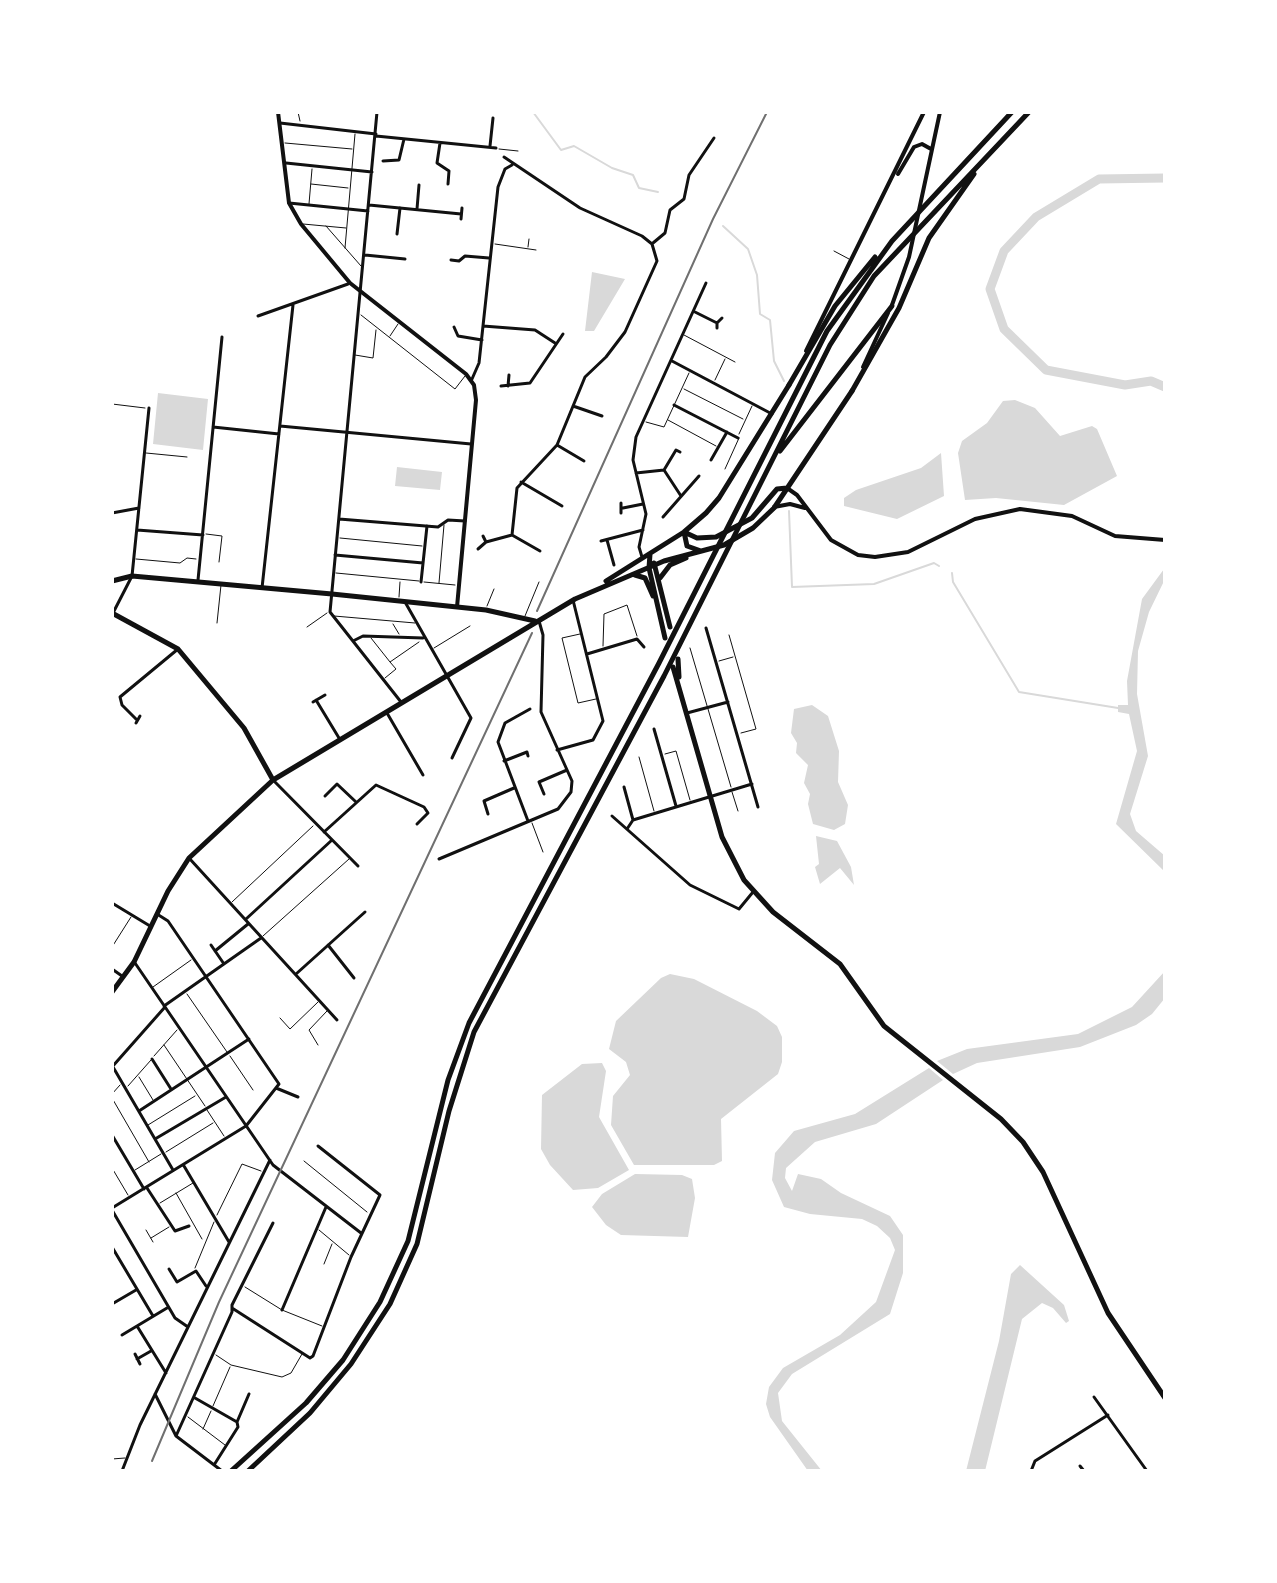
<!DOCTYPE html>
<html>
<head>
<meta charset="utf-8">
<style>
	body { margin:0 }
	#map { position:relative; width:1277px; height:1583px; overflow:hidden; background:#fff; font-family:Commissioner,sans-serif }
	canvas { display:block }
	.frame { position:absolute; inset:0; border:114px solid #fff; pointer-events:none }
</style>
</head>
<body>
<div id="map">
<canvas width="1277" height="1583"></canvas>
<div class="frame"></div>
</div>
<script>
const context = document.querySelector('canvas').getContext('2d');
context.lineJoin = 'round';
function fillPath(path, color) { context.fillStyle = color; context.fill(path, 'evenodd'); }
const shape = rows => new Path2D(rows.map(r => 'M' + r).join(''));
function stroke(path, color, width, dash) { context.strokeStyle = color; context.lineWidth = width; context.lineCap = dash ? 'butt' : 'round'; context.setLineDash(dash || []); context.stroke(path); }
fillPath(shape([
	[592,272,625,279,594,331,585,331],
	[158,393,208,399,203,450,153,444],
	[1015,400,1035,408,1060,436,1092,426,1097,429,1117,476,1064,505,996,498,965,500,958,453,962,441,987,423,1003,401],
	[941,453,944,496,897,519,844,506,844,498,856,490,921,468],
	[397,467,442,472,440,490,395,486],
	[1165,561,1165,579,1149,612,1138,651,1137,694,1148,756,1130,814,1136,831,1165,856,1165,872,1116,824,1137,751,1129,714,1118,712,1118,705,1128,705,1127,681,1142,599,1164,569],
	[812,705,828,716,839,751,838,782,848,805,845,824,834,830,813,824,808,804,810,794,804,783,808,765,796,753,797,743,791,733,794,709],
	[816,836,837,841,851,867,854,885,840,868,820,884,815,867,819,864],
	[1165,971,1165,998,1152,1014,1136,1025,1080,1047,977,1063,953,1074,937,1061,967,1049,1078,1034,1132,1007],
	[670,974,694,979,757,1011,777,1026,782,1037,782,1062,778,1074,721,1119,722,1161,714,1165,634,1165,611,1125,613,1096,630,1075,626,1062,609,1049,616,1021,661,978],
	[602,1063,606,1071,599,1117,629,1170,598,1188,573,1190,550,1165,541,1149,542,1095,582,1064],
	[929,1068,943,1080,876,1124,815,1142,786,1168,785,1178,792,1191,798,1174,821,1179,841,1193,890,1216,903,1235,903,1273,890,1314,792,1374,778,1393,782,1421,822,1471,808,1471,770,1417,766,1404,769,1387,783,1368,840,1335,876,1302,895,1250,890,1238,877,1226,862,1219,810,1214,784,1207,772,1180,775,1153,794,1131,855,1114],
	[635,1174,682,1175,692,1179,695,1198,688,1237,621,1235,606,1225,592,1207,602,1194],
	[1020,1265,1064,1305,1069,1321,1066,1323,1053,1308,1042,1303,1022,1319,985,1471,966,1471,999,1341,1011,1274]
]), '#d9d9d9');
stroke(shape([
	[533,112,561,150,574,146,612,168,633,175,639,188,658,192],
	[723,226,748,249,757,275,760,314,770,320,774,361,784,381],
	[789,511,792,587,874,584,934,563,939,566],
	[952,573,953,582,1019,692,1118,708]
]), '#d9d9d9', 2);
stroke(shape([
	[1165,178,1099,179,1036,217,1004,251,990,289,1004,329,1046,370,1125,385,1151,381,1165,387]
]), '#d9d9d9', 9);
stroke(shape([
	[298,112,300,121],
	[285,143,352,149],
	[499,149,518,151],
	[311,184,348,188],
	[309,204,312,169],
	[303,224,346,228],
	[326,226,361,266],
	[495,244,536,250],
	[528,247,529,239],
	[345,248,355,134],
	[834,251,849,259],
	[361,315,455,389,465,376],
	[684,335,735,362],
	[390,336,398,324],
	[355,355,373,358,376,330],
	[715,380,725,359],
	[684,389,743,419],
	[112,404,145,408],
	[668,420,716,446],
	[646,422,664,427,689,373],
	[739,434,752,406],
	[146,453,187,457],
	[725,469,739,438],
	[206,534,222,536,219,562],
	[340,538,422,546],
	[136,559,180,563,187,558,196,559],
	[336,573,419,581],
	[424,582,455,585],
	[439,583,444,525],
	[399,597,400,582],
	[487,606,494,589],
	[334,616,415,623],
	[525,616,539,582],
	[217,623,221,585],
	[393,624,399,634],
	[307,627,327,613],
	[580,634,562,638,578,703,596,699],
	[729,635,756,729,741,733],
	[371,638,390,662],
	[603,646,604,614,627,605,637,636],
	[434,648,470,626],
	[690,648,731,787],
	[719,661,733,657],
	[385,678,396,669,390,662,419,642],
	[665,754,676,751,690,800],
	[639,757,654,811],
	[732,792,738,811],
	[532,823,543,852],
	[232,902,313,826],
	[263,936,349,859],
	[112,947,131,917],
	[153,987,191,960],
	[187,994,227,1052],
	[280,1018,290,1029,318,1002],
	[164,1045,205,1106],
	[318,1045,309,1030,327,1011],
	[154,1056,177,1030],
	[230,1056,253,1090],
	[139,1077,153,1100],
	[128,1086,151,1060],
	[112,1094,120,1085],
	[112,1098,149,1162],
	[207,1110,224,1136],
	[148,1125,195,1096],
	[166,1152,213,1123],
	[304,1161,367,1212],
	[112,1168,128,1195],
	[135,1170,161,1154],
	[176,1193,202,1239],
	[160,1203,193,1183],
	[217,1215,242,1164,261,1171],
	[146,1230,153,1242],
	[319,1230,349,1255],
	[151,1238,169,1227],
	[324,1264,332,1244],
	[195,1268,214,1222],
	[245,1287,282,1310,322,1326],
	[216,1355,231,1365,282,1377,291,1373,302,1354],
	[213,1406,230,1367],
	[188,1417,225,1445],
	[203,1429,211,1411],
	[112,1459,125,1458]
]), '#111', 1);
stroke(shape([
	[377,112,330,612,401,702],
	[280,123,376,134],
	[376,136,496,148],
	[440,143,437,163,449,171,448,184],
	[490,146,493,118],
	[383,161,399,160,404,139],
	[286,163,372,172],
	[289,203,368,211],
	[369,205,461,214],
	[417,209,419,185],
	[461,219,462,208],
	[397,234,400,208],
	[653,243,665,233,670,210,684,199,689,175,714,138],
	[365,255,405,259],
	[451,260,459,261,465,256,489,258],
	[695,312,717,323],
	[258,316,348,284],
	[483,326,535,330,555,343],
	[454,327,458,336,482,340],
	[717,328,717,323,722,318],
	[672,361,772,414],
	[472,379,479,363,498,187,505,169,512,165],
	[501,386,530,383,563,334],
	[508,386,509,375],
	[674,405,738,438],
	[573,406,602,416],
	[280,426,471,444],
	[213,427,279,434],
	[557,445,584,461],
	[711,460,727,432],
	[664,470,676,450,680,452],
	[636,473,664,470,681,496],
	[521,482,562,506],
	[621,503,621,513],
	[623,508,643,504],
	[112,513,139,508],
	[663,517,699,476],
	[339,519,438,527,448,520,465,521],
	[137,530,203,535],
	[512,535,540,551],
	[607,540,614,565],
	[601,541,643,530],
	[486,542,512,535,517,488,557,445,585,377,606,357,625,332,657,261,652,244,642,236,580,208,504,157],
	[478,549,486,542,483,536],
	[335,555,423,563],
	[642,557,639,547,646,514,633,460,636,437,706,283],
	[198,580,222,337],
	[421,582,427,526],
	[262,588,293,305],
	[405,602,471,718,452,758],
	[113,613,132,576,149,408],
	[706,628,758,807],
	[353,641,363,636,423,638],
	[587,654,637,639,644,647],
	[316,700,339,738],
	[313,702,325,695],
	[387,713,423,775],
	[687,713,728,702],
	[136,719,122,705,120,697,178,649],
	[136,723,140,716],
	[654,729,676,806],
	[557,750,593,740,603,721,573,600],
	[504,761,527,752,528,756],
	[274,781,358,866],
	[624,787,633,820],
	[544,794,539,782,567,770],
	[325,796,337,784,356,802],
	[488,814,484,801,514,788],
	[612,816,690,885,739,909,753,892],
	[528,821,498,742,505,723,530,709],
	[627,829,633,820,752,784],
	[324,832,376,785,424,807,428,813,417,824],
	[189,858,337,1020],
	[439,859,558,809,571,792,572,781,541,712,543,635,539,621],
	[112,903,150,926],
	[246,919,332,840],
	[211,945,224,964],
	[328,945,354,978],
	[215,951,248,924],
	[135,963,273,1165,361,1233],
	[112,969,122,976],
	[296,974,365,912],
	[164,1006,261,938],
	[152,1059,171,1089],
	[112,1067,165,1007],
	[113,1067,173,1170],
	[276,1088,298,1097],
	[139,1111,249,1039],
	[112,1135,144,1189],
	[155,1139,226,1097],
	[184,1166,229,1242],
	[147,1188,175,1231,189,1226],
	[112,1208,246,1126,279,1084,168,921,157,914],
	[112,1210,175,1318,188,1327],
	[112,1247,153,1316],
	[169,1269,177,1282,196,1271,206,1286],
	[112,1304,136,1290],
	[232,1308,310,1358,313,1356,351,1257,380,1195,318,1146],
	[282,1310,326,1207],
	[137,1326,166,1373],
	[122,1335,167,1308],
	[135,1354,140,1364],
	[137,1359,151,1351],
	[155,1394,176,1436,222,1471],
	[1094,1397,1147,1471],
	[195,1398,237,1422],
	[176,1436,232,1312,232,1305,273,1223],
	[214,1465,238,1427,237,1422,249,1394],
	[1080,1466,1084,1471],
	[122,1471,140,1425,270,1160],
	[1031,1471,1035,1461,1108,1415]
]), '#111', 3);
stroke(shape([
	[278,112,289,203,301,224,350,283,466,374,474,385,476,400,457,607],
	[787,488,797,495,831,540,858,555,875,557,908,552,975,519,1020,509,1072,516,1115,536,1165,540],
	[774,507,790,504,805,508]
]), '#111', 4);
stroke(shape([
	[898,174,914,147,922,144,931,149],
	[892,305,909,257,940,112],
	[806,351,924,112],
	[863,367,888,313]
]), '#111', 4);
stroke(shape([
	[684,532,697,538,716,537,752,518,777,489,787,488],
	[684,532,687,546,701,551],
	[650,554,649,568,665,638],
	[654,563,670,627],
	[635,575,645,578,653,596],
	[660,578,670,565,686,558],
	[112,581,132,576,332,594,486,610,535,621],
	[606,581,684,532,706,513,719,498,789,385],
	[112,613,178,649,244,728,273,780],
	[678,659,679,677],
	[673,667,722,837,744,880,773,912,840,964,884,1026,1001,1119,1023,1142,1043,1172,1108,1313,1165,1398],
	[112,992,134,962,168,891,189,858,273,780,575,599,664,561,724,545,753,528,774,508,852,391]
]), '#111', 5);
stroke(shape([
	[789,385,835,306,875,257],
	[852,391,899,308,929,238,974,174],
	[780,451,892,306],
	[231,1471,306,1403,343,1360,380,1302,408,1241,448,1080,469,1023,659,663,827,331,892,241,1012,112],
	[248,1471,310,1413,351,1364,390,1304,417,1244,449,1111,474,1032,664,676,830,345,874,276,1029,112]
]), '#111', 5);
stroke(shape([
	[537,611,713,219,767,112],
	[152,1461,219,1302,532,633]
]), '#707070', 2);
</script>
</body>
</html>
